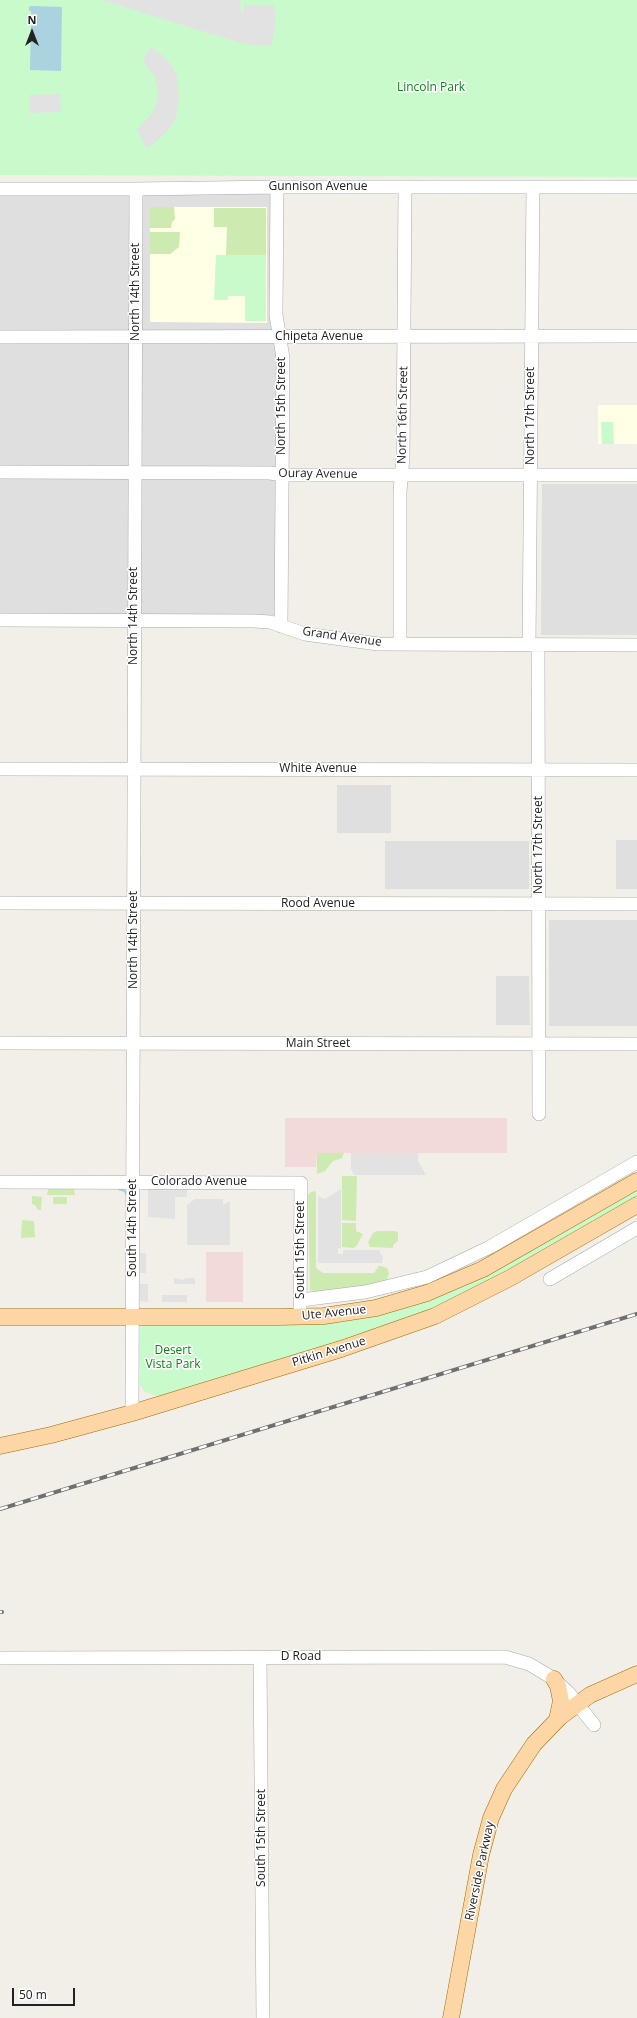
<!DOCTYPE html>
<html>
<head>
<meta charset="utf-8">
<style>
	body { margin:0 }
	#map { position:relative; width:637px; height:2018px; overflow:hidden; background:#f2efe9; font-family:"Open Sans",sans-serif }
	canvas { display:block }
	.north { position:absolute; left:12px; top:12px; width:40px; height:40px; -webkit-text-stroke:3px #fff; paint-order:stroke; rotate:0deg; font-size:11px; font-weight:700; line-height:16px; text-align:center; color:#222 }
	.north::after { content:''; display:block; margin:auto; width:14px; height:18px; background:#222; clip-path:polygon(50% 0,100% 100%,50% 72%,0 100%) }
	.scale { position:absolute; left:12px; top:1988px; width:63px; height:18px; box-sizing:border-box; border:2px solid #222; border-top:0; padding-left:5px; font-size:12px; line-height:14px; white-space:nowrap; color:#222; -webkit-text-stroke:3px #fff; paint-order:stroke }
</style>
</head>
<body>
<div id="map">
<canvas width="637" height="2018"></canvas>
<div class="north">N</div>
<div class="scale">50 m</div>
</div>
<script>
const context = document.querySelector('canvas').getContext('2d');
context.lineJoin = 'round';
function fillPath(path, color) { context.fillStyle = color; context.fill(path, 'evenodd'); }
const shape = rows => new Path2D(rows.map(r => 'M' + r).join(''));
function stroke(path, color, width, dash) { context.strokeStyle = color; context.lineWidth = width; context.lineCap = dash ? 'butt' : 'round'; context.setLineDash(dash || []); context.stroke(path); }
function write(font, color, halo, rows, align = 'center') {
  context.font = font + ' "Open Sans",sans-serif'; context.lineWidth = 3; context.setLineDash([]); context.textBaseline = 'middle'; context.strokeStyle = halo; context.fillStyle = color; for (const [text, x, y, turn = 0] of rows) {
    context.save(); context.translate(x, y); context.rotate((+turn || 0) * Math.PI / 180); context.textAlign = isNaN(turn) ? turn : align; if (halo) context.strokeText(text, 0, 0); context.fillText(text, 0, 0); context.restore();
  }
}
fillPath(shape([
	[277,187,281,626,0,621,0,189],
	[542,484,637,484,637,635,541,635],
	[337,785,391,785,391,833,337,833],
	[616,840,637,840,637,889,616,889],
	[385,841,529,841,529,889,385,889],
	[549,920,637,920,637,1026,549,1026],
	[496,976,529,976,530,1025,496,1025]
]), '#e0dfdf');
fillPath(shape([
	[285,1118,507,1118,507,1153,317,1153,316,1167,285,1167],
	[206,1252,243,1252,243,1302,206,1302]
]), '#f2dad9');
fillPath(shape([
	[150,207,267,207,267,323,150,322],
	[598,405,637,405,637,444,598,444]
]), '#ffffe5');
fillPath(shape([
	[150,207,174,207,175,219,172,222,171,228,150,228],
	[214,208,266,208,266,255,226,255,227,227,214,227],
	[150,232,180,232,179,247,170,254,150,254],
	[317,1153,344,1153,342,1158,333,1161,325,1171,317,1174],
	[342,1176,357,1176,356,1221,342,1220],
	[48,1189,74,1189,75,1195,47,1195],
	[316,1191,316,1268,323,1273,374,1273,379,1266,381,1266,387,1268,389,1273,386,1283,321,1293,310,1290,308,1195,311,1192],
	[32,1196,42,1197,41,1210,38,1210,35,1205,32,1204],
	[53,1197,67,1197,67,1204,53,1204],
	[22,1220,34,1221,35,1237,21,1238],
	[342,1223,356,1223,356,1231,363,1234,357,1245,354,1248,342,1247],
	[377,1231,395,1231,398,1233,398,1241,393,1245,393,1248,370,1247,368,1242,373,1233]
]), '#cdebb0');
fillPath(shape([
	[0,0,637,0,637,177,0,175],
	[216,255,266,255,266,321,245,321,245,296,228,296,228,300,214,300],
	[601,422,613,422,614,444,602,444],
	[637,1190,637,1198,544,1253,433,1309,385,1328,161,1397,145,1392,140,1385,140,1328,142,1324,418,1303,465,1286,493,1272]
]), '#c8facc');
fillPath(shape([
	[102,0,240,0,241,12,244,12,244,5,274,5,276,23,271,46,261,46,241,43],
	[150,47,161,54,172,66,177,76,179,96,176,118,171,127,154,143,146,148,137,129,153,112,157,102,158,92,155,76,143,61],
	[60,94,61,112,29,113,29,95],
	[351,1153,418,1153,418,1161,426,1175,354,1175,351,1169],
	[148,1189,187,1189,187,1197,175,1197,175,1219,148,1217],
	[341,1189,341,1248,338,1248,338,1254,343,1254,343,1250,379,1250,383,1257,382,1263,318,1263,318,1196,325,1199],
	[195,1199,223,1199,223,1205,230,1201,230,1245,187,1245,187,1205],
	[140,1253,146,1253,146,1273,140,1273],
	[174,1278,184,1280,185,1278,195,1278,195,1284,174,1284],
	[140,1284,148,1284,148,1302,140,1301],
	[162,1295,187,1295,187,1302,162,1302]
]), '#e2e2e2');
fillPath(shape([
	[31,6,62,7,61,71,30,70,31,11,29,11,29,7]
]), '#aad3df');
stroke(shape([
	[119,1189,125,1191,127,1195]
]), '#aad3df', 2.5);
const minor = shape([
	[277,187,276,315,283,358,281,626],
	[0,189,136,189,277,187,637,187],
	[0,337,637,336],
	[0,472,270,473,283,475,637,475],
	[0,620,254,621,270,622,305,634,378,644,637,645],
	[400,644,400,492,403,457,405,187],
	[529,645,533,187],
	[538,645,539,1114],
	[0,769,637,770],
	[0,903,637,904],
	[0,1043,637,1044],
	[0,1182,301,1183,300,1317],
	[550,1279,637,1228],
	[301,1300,365,1292,427,1277,490,1247,637,1162],
	[132,1413,136,189],
	[260,1657,263,2018],
	[0,1658,505,1657,529,1664,551,1677,568,1692,594,1725]
]);
const major = shape([
	[0,1317,279,1317,324,1316,376,1308,427,1293,483,1269,637,1181],
	[0,1446,51,1435,132,1413,341,1349,435,1316,510,1278,637,1205],
	[554,1679,558,1686,561,1701,557,1720],
	[451,2018,481,1855,491,1818,504,1789,534,1744,560,1717,590,1695,637,1674]
]);
stroke(minor, '#a9a9a9', 14);
stroke(major, '#a06b00', 17);
stroke(minor, '#fff', 13);
stroke(major, '#fcd6a4', 16);
const rail = shape([
	[0,1509,637,1314],
	[0,1612,2,1612]
]);
stroke(rail, '#707070', 4);
stroke(rail, '#fff', 2.5, [8]);
write('12px', '#0c8416', '#fff', [
	["Lincoln Park",431,88],
	["Desert",173,1351],
	["Vista Park",173,1365]
]);
write('12px', '#222', '#fff', [
	["Gunnison Avenue",318,187],
	["North 14th Street",136,292,-90],
	["Chipeta Avenue",319,337],
	["North 15th Street",282,406,-90],
	["North 16th Street",403,415,-89],
	["North 17th Street",531,416,-90],
	["Ouray Avenue",318,474,1],
	["North 14th Street",134,616,-90],
	["Grand Avenue",342,637,8],
	["White Avenue",318,769],
	["North 17th Street",539,845,-90],
	["Rood Avenue",318,904],
	["North 14th Street",134,940,-90],
	["Main Street",318,1044],
	["Colorado Avenue",199,1182],
	["South 14th Street",133,1228,-90],
	["South 15th Street",301,1250,-90],
	["Ute Avenue",334,1313,-6],
	["Pitkin Avenue",329,1352,-17],
	["D Road",301,1657],
	["South 15th Street",262,1838,-90],
	["Riverside Parkway",480,1871,-78]
]);
</script>
</body>
</html>
